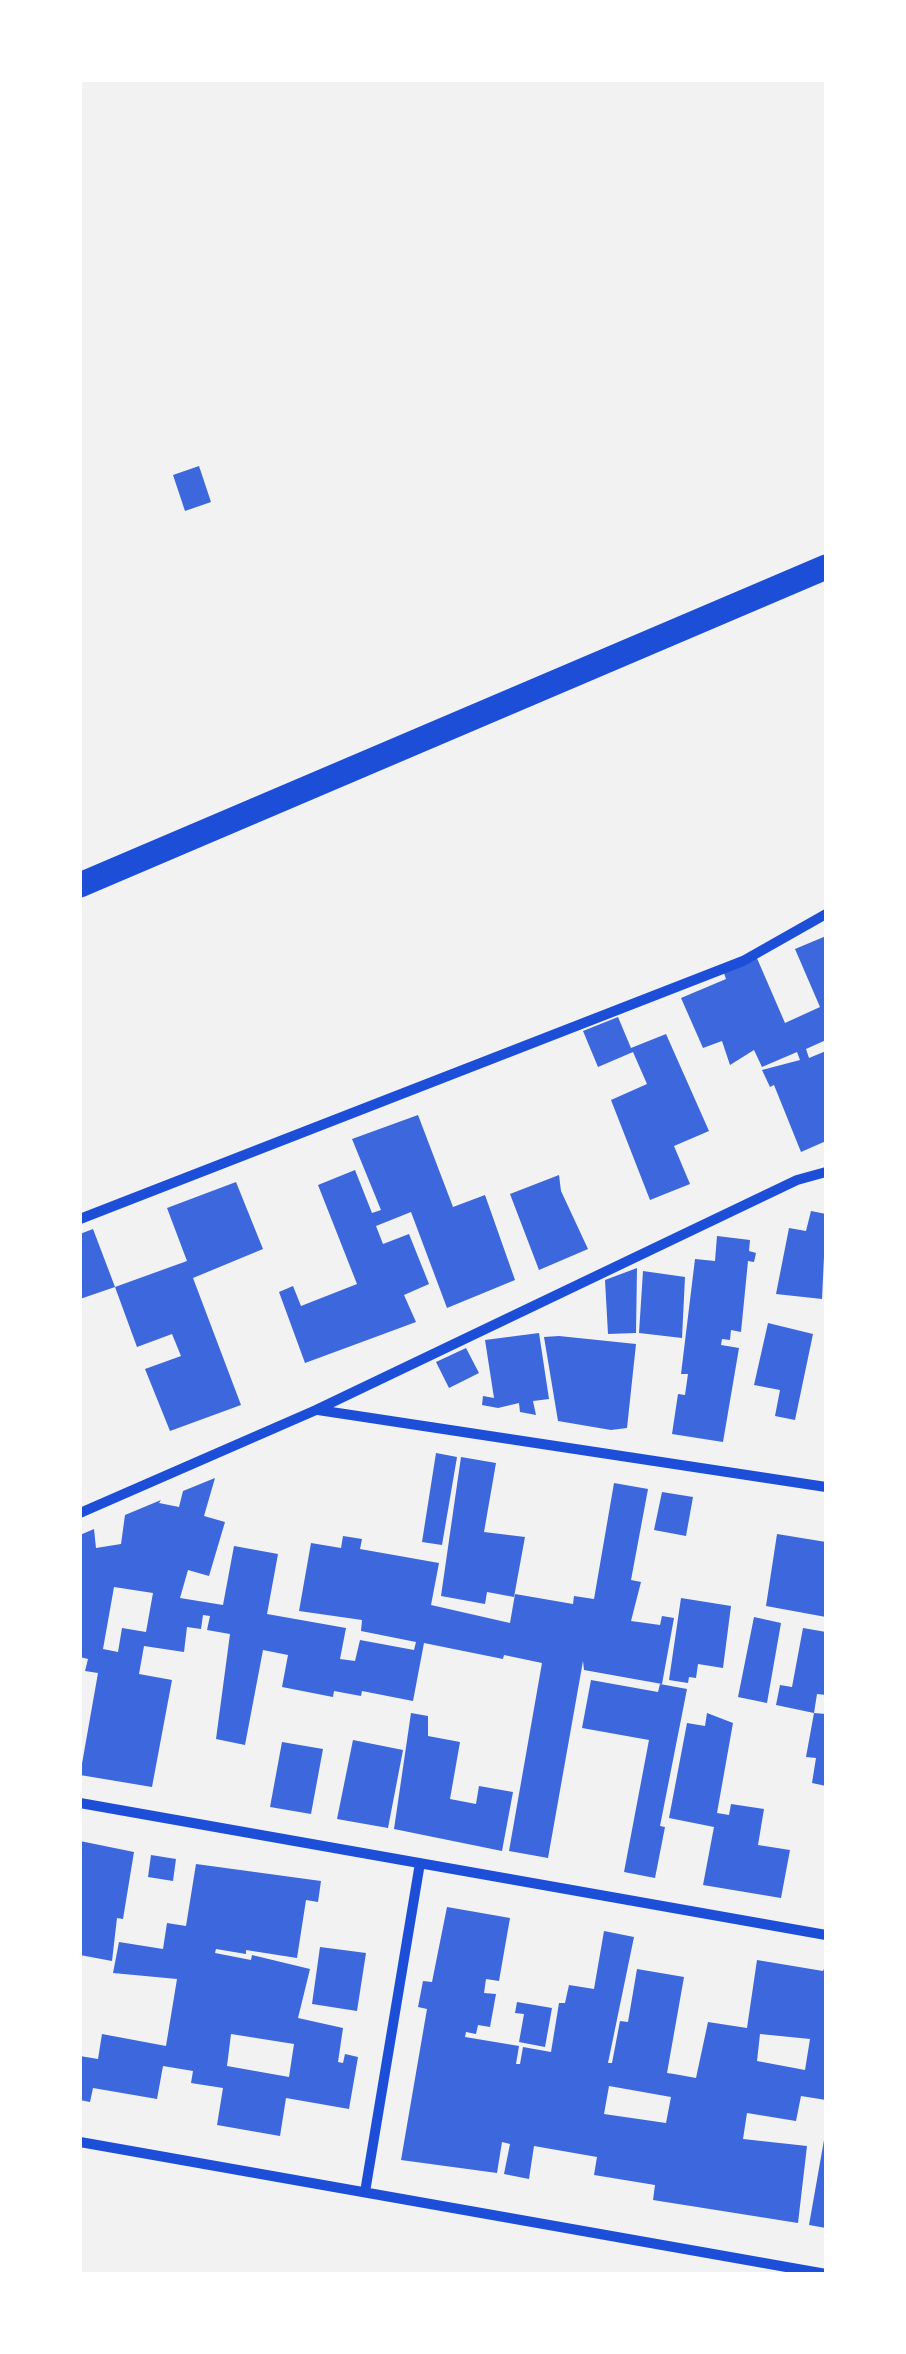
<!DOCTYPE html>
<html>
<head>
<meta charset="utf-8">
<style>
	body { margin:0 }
	#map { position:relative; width:906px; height:2354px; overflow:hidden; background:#f2f2f2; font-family:Manrope,sans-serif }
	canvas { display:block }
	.frame { position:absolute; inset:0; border:82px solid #fff; pointer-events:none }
</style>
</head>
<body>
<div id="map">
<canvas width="906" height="2354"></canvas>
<div class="frame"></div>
</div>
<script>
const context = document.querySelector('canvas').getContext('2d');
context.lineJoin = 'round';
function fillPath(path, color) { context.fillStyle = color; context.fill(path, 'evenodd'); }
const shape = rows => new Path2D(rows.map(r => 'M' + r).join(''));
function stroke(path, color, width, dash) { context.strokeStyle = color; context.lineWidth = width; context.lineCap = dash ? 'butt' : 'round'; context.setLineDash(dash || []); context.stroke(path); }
fillPath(shape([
	[199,466,211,502,185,511,173,475],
	[826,936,826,1040,806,1049,809,1058,826,1051,826,1141,801,1152,774,1085,770,1087,762,1070,800,1060,797,1052,762,1067,754,1050,730,1065,722,1041,703,1048,681,998,726,979,723,970,756,956,785,1023,820,1007,795,949],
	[618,1017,631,1048,666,1034,709,1131,674,1146,690,1184,650,1200,611,1100,647,1084,633,1052,598,1067,583,1031],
	[418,1115,453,1207,485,1195,515,1280,447,1308,411,1212,376,1226,383,1244,409,1234,429,1284,404,1295,416,1322,305,1363,279,1292,293,1286,301,1306,357,1284,318,1185,355,1170,372,1213,381,1210,352,1139],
	[559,1175,561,1191,588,1249,539,1270,510,1194],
	[236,1182,263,1249,193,1278,241,1405,170,1431,145,1369,181,1356,172,1334,137,1347,115,1287,187,1261,167,1208],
	[811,1211,826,1214,822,1299,776,1294,789,1228,806,1231],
	[93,1229,115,1287,80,1299,80,1234],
	[717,1236,750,1240,749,1251,756,1253,754,1262,748,1261,741,1332,731,1330,730,1340,722,1339,721,1345,739,1348,723,1442,672,1434,678,1394,685,1395,688,1374,681,1374,695,1259,715,1261],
	[637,1268,636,1333,608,1334,605,1280],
	[643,1271,685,1277,682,1338,639,1333],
	[768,1323,813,1334,795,1420,775,1416,780,1390,754,1385],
	[539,1333,549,1399,533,1401,536,1415,520,1412,519,1403,498,1408,482,1405,483,1396,494,1398,485,1340],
	[559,1336,636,1344,627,1428,611,1430,558,1421,544,1337],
	[466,1348,479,1373,449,1388,436,1362],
	[436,1453,457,1457,442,1545,422,1542],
	[461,1457,496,1463,484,1532,525,1537,514,1597,487,1592,485,1604,441,1596],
	[215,1478,204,1516,225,1522,209,1576,188,1570,180,1598,223,1605,234,1546,278,1554,267,1614,346,1628,340,1659,355,1661,360,1640,414,1650,416,1642,361,1631,362,1620,299,1611,311,1543,341,1548,343,1536,362,1539,360,1549,439,1563,431,1605,510,1623,515,1594,573,1604,574,1596,594,1599,614,1483,648,1489,631,1580,641,1582,631,1621,660,1625,662,1616,674,1618,662,1684,584,1670,583,1661,548,1858,509,1851,542,1663,504,1655,503,1659,424,1643,413,1701,362,1691,361,1696,334,1691,333,1697,282,1687,288,1655,263,1650,245,1745,216,1739,230,1634,207,1630,210,1616,203,1615,201,1629,187,1627,184,1652,144,1646,139,1674,172,1680,152,1787,80,1775,98,1673,85,1671,88,1659,80,1657,80,1535,94,1529,96,1548,121,1544,125,1515,161,1500,159,1503,179,1507,183,1491],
	[114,1587,153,1593,146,1632,122,1628,118,1652,103,1649],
	[662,1492,693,1497,686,1536,654,1530],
	[777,1534,826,1542,826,1617,766,1606],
	[681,1598,731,1606,723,1668,698,1664,696,1678,689,1677,688,1683,669,1680],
	[754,1617,781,1623,767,1703,738,1697],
	[803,1628,826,1632,826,1695,817,1694,814,1713,776,1705,780,1685,792,1687],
	[591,1680,658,1692,660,1684,687,1689,660,1826,665,1827,655,1878,624,1872,649,1740,582,1728],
	[411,1713,428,1716,428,1736,460,1742,450,1799,476,1804,479,1786,513,1792,502,1851,394,1829],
	[707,1713,733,1723,717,1813,729,1815,731,1804,764,1809,758,1845,790,1850,781,1898,703,1885,714,1827,669,1818,687,1723,705,1726],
	[814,1713,826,1714,826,1786,812,1783,816,1758,806,1757],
	[353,1740,403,1750,388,1828,337,1819],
	[282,1742,323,1749,311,1814,270,1807],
	[80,1841,134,1852,123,1919,117,1918,112,1961,80,1955],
	[151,1855,176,1859,173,1881,148,1877],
	[196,1864,321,1881,318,1902,306,1900,297,1958,246,1950,246,1954,216,1949,215,1953,251,1960,252,1955,310,1969,298,2018,343,2028,338,2062,343,2063,345,2054,358,2057,349,2109,286,2098,280,2136,217,2125,223,2088,191,2083,193,2071,163,2066,157,2099,93,2088,90,2102,80,2100,80,2056,98,2059,102,2034,166,2046,177,1979,113,1973,119,1942,163,1949,167,1923,186,1926],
	[231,2034,294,2044,289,2077,227,2066],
	[447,1907,510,1918,499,1981,486,1979,484,1993,496,1994,490,2027,478,2025,476,2034,466,2032,465,2037,519,2046,516,2064,520,2064,523,2047,551,2052,559,2003,565,2003,569,1985,594,1989,604,1931,634,1937,608,2063,612,2063,620,2021,628,2022,637,1969,684,1977,667,2073,674,2074,696,2078,708,2022,747,2028,757,1960,823,1971,826,1964,826,2100,801,2096,796,2121,747,2113,743,2139,807,2146,798,2223,653,2200,655,2185,594,2175,597,2157,534,2146,529,2179,504,2174,510,2144,502,2142,497,2173,401,2160,427,2009,418,2007,423,1981,432,1982],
	[760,2034,810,2039,805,2070,757,2061],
	[609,2086,671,2097,666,2123,604,2114],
	[320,1947,366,1953,357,2011,312,2004],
	[517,2002,552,2008,545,2047,519,2042,524,2014,515,2013],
	[824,2140,826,2140,826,2228,809,2225]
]), '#3d67dc');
stroke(shape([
	[80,1219,743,961,826,914],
	[318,1410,826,1487],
	[80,1513,316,1410,797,1180,826,1172],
	[80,1803,826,1935],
	[80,2142,826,2274],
	[365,2192,420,1863]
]), '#1d4ed8', 10);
stroke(shape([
	[80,885,826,567]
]), '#1d4ed8', 25);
</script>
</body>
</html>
